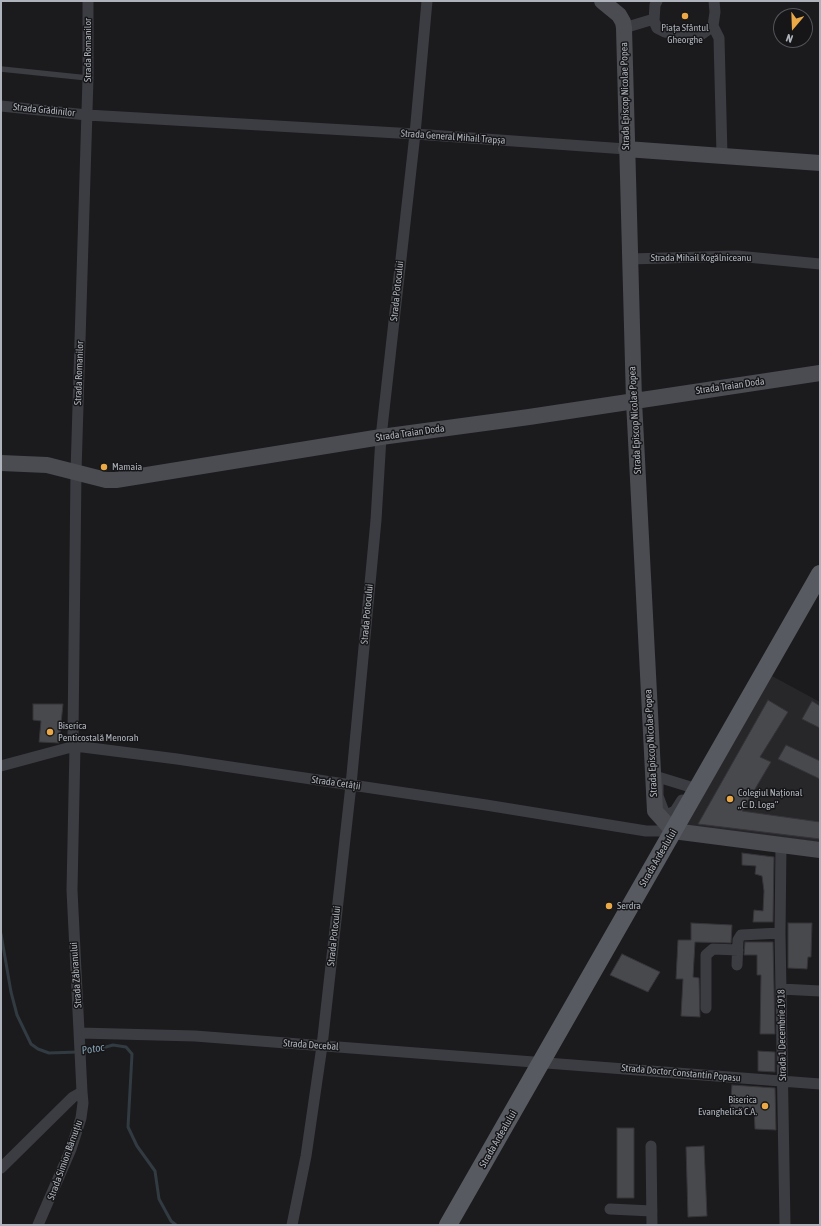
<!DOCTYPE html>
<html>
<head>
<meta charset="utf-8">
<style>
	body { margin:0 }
	#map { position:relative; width:821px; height:1226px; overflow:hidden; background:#1b1b1d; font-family:"Asap Condensed",sans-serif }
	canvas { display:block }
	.frame { position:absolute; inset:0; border:2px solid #aeb3bc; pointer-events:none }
	.north { position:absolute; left:773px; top:8px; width:40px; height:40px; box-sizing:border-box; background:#161618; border:1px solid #53555a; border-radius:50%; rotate:199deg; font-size:11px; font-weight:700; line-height:16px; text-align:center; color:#aeb3bc }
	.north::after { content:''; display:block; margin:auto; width:14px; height:18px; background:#eaa846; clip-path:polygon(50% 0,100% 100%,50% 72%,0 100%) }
</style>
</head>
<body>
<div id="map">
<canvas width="821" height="1226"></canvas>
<div class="frame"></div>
<div class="north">N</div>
</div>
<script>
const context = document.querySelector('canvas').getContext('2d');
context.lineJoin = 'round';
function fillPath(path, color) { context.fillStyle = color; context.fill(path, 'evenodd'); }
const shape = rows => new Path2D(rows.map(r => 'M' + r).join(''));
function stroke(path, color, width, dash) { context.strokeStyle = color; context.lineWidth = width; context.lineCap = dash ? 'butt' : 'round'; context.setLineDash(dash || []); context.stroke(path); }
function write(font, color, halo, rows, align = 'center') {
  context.font = font + ' "Asap Condensed",sans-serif'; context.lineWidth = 3; context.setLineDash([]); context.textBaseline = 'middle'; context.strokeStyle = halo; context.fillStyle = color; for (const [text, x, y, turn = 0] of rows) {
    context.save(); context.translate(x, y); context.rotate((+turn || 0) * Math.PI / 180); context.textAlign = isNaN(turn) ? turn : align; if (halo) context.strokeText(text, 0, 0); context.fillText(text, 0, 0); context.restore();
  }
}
fillPath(shape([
	[772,676,820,702,820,842,686,826]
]), '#27272a');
stroke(shape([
	[1,934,11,992,17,1015,31,1044,38,1049,49,1053,78,1052],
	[83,1051,95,1050,113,1045,126,1047,132,1054,128,1127,137,1146,155,1171,159,1199,171,1221,176,1225]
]), '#313b41', 3);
const building = shape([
	[768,700,788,712,760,757,771,762,742,811,820,822,820,839,698,824,768,700],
	[812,701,820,706,820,728,802,719,812,701],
	[33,704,63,704,59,743,39,742,41,721,33,720,33,704],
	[786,745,820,761,820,779,778,759,786,745],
	[742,853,774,857,773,922,753,922,754,910,763,911,764,891,762,876,755,874,756,866,742,865,742,853],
	[691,923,732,925,731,943,695,942,693,977,699,978,700,1017,681,1016,683,979,676,979,678,940,691,940,691,923],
	[788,923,812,923,811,957,808,957,807,969,788,968,788,923],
	[745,942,773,942,775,1034,760,1034,761,975,757,975,757,955,744,955,745,942],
	[622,954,660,972,648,992,610,975,622,954],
	[758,1051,775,1052,775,1072,758,1071,758,1051],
	[732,1085,775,1088,776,1130,755,1129,754,1109,730,1108,732,1085],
	[617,1128,634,1128,634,1198,617,1198,617,1128],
	[704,1146,707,1216,688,1217,686,1147,704,1146]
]);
fillPath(building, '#48494d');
stroke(building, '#353539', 1);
stroke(shape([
	[1,69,88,78]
]), '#3c3d42', 5.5);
stroke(shape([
	[657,1,655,5,654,21,657,28,665,32,690,36,702,34,713,26,715,12,714,1],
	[713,26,719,38,722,155],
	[624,28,654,19],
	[1,106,87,115,415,134,626,149],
	[629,259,737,256,820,264],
	[1,766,75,746,177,759,486,805,646,831,673,831],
	[682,800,675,811,669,814,664,812,658,796,658,777,697,789],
	[781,845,780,933,785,1225],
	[737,965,738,940,741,935,780,933],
	[781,989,820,991],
	[706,1008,706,955,713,949,738,950],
	[80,1033,195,1036,820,1084],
	[651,1146,652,1225],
	[1,1168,73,1097,82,1092,72,890,75,746,73,735,76,472,88,78,88,1],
	[610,1209,652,1211],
	[38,1225,71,1149,81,1118,83,1103,82,1092],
	[292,1225,306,1156,322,1046,351,785,376,520,381,437,415,134,427,1]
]), '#3c3d42', 11);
stroke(shape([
	[602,1,619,15,623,22,624,28,634,401,655,811,673,831,820,850],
	[626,149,820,163],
	[1,463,47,465,106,480,116,480,381,437,529,417,820,373]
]), '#4a4c52', 16);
stroke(shape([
	[448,1225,820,574]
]), '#585a61', 18);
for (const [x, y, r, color] of [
	[685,16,4,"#eaa846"],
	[104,467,4,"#eaa846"],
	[50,732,4,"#eaa846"],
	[730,799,4,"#eaa846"],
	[609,906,4,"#eaa846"],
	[765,1106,4,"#eaa846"]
]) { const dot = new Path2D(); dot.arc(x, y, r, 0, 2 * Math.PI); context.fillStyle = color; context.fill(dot); stroke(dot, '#161618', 1.5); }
write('10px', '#aeb3bc', '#161618', [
	["Piața Sfântul",685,28,"center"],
	["Gheorghe",685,40,"center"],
	["Mamaia",112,467],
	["Biserica",58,726],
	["Penticostală Menorah",58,738],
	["Colegiul Național",738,793],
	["„C. D. Loga”",738,805],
	["Serdra",617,906],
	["Biserica",757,1100,"right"],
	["Evanghelică C.A.",757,1112,"right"]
], 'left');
write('10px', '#aeb3bc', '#161618', [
	["Strada Romanilor",88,50,-90],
	["Strada Episcop Nicolae Popea",625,96,-91],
	["Strada Grădinilor",44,110,6],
	["Strada General Mihail Trapșa",453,137,4],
	["Strada Mihail Kogălniceanu",701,258],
	["Strada Potocului",397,291,-84],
	["Strada Romanilor",79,373,-88],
	["Strada Traian Doda",730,386,-8],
	["Strada Episcop Nicolae Popea",635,420,-93],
	["Strada Traian Doda",410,433,-8],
	["Strada Potocului",367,614,-85],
	["Strada Episcop Nicolae Popea",651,743,-93],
	["Strada Cetății",336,783,8],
	["Strada Ardealului",658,858,-60],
	["Strada Potocului",334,936,-84],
	["Strada Zăbranului",76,975,-94],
	["Strada 1 Decembrie 1918",782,1035,-91],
	["Strada Decebal",311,1045,4],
	["Strada Doctor Constantin Popasu",681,1073,5],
	["Strada Ardealului",498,1139,-60],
	["Strada Simion Bărnuțiu",65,1160,-70]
]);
write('italic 11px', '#87a2b4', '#161618', [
	["Potoc",93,1049,-9]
]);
</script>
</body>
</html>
